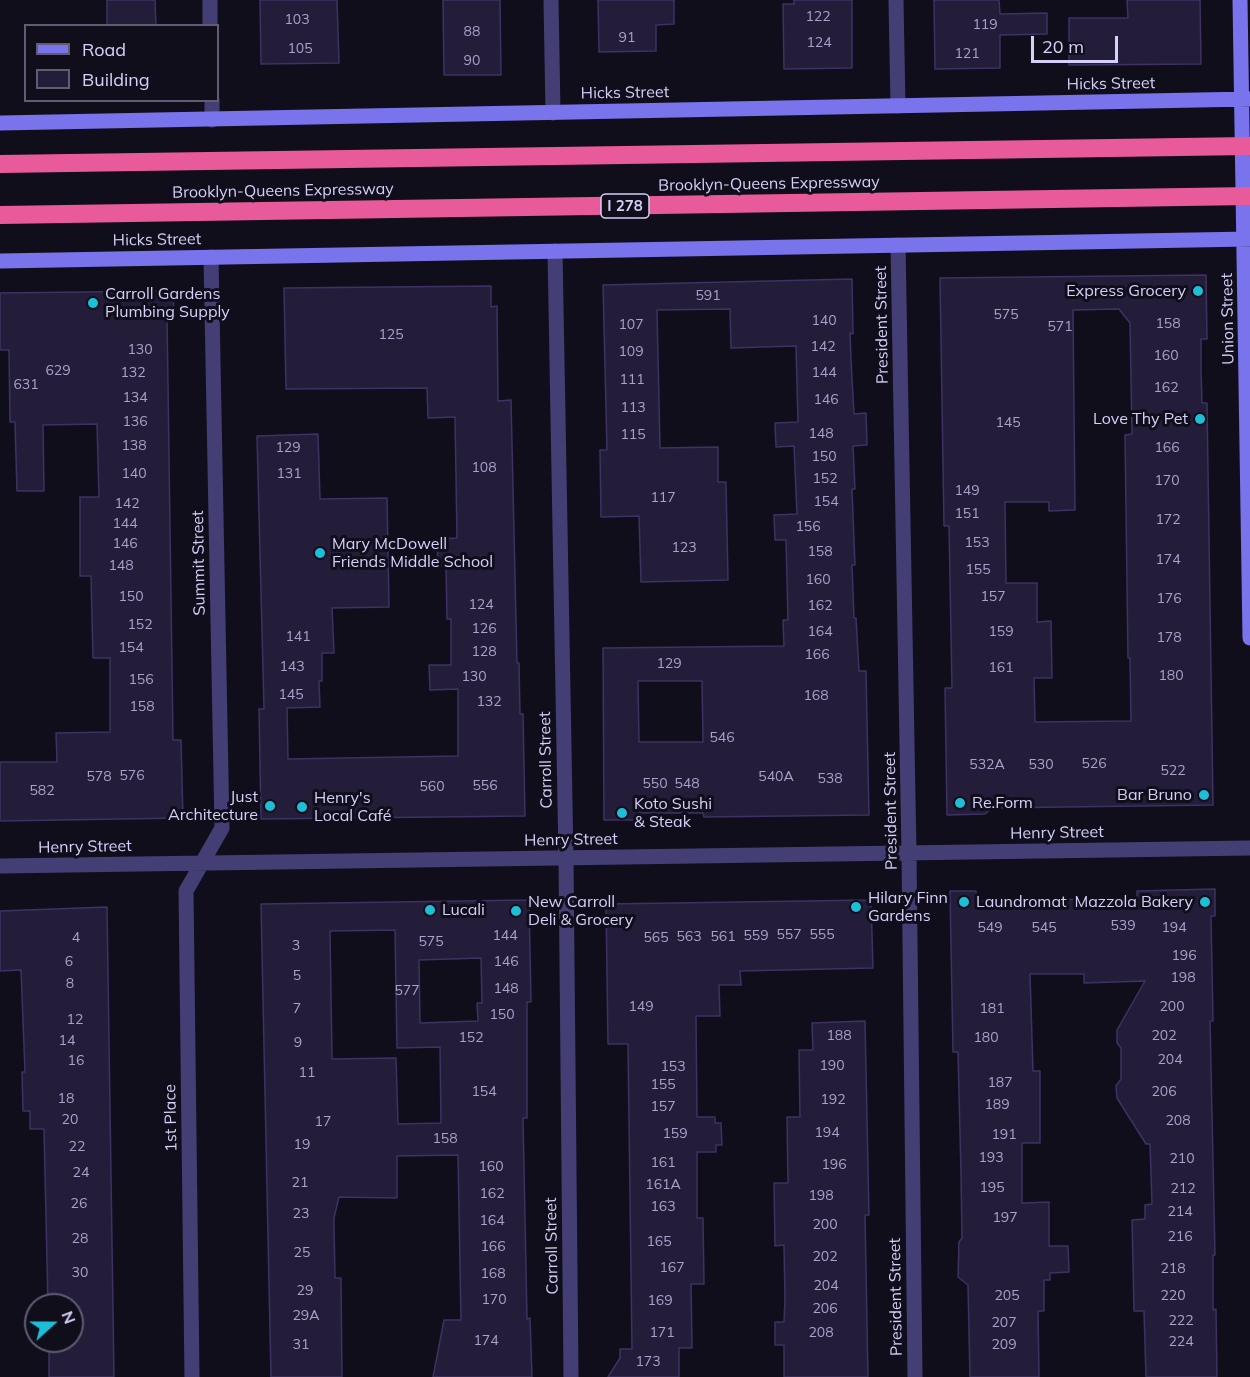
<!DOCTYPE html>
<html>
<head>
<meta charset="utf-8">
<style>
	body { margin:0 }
	#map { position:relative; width:1250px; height:1377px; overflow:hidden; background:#110e1c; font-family:Mulish,sans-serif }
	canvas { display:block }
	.legend { position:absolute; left:24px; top:24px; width:195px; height:78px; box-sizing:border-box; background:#110e1c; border:2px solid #5f5c74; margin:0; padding:8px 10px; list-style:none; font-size:18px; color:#d5d0f9 }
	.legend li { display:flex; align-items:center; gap:12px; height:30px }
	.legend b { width:30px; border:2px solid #5f5c74 }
	.north { position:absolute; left:24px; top:1293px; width:60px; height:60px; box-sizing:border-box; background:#110e1c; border:2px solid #5f5c74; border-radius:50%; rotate:69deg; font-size:16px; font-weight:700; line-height:24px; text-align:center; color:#d5d0f9 }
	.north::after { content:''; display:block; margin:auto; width:21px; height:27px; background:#1dbfd7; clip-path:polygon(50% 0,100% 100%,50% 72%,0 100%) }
	.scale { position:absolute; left:1031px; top:36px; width:87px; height:27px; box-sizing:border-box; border:3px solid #d5d0f9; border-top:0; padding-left:8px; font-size:18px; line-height:21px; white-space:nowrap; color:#d5d0f9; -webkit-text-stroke:4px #110e1c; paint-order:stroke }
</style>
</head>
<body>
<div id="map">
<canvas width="1250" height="1377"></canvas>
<ul class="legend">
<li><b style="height:8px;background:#7973ec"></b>Road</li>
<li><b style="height:16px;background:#241d3a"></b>Building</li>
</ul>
<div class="north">N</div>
<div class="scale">20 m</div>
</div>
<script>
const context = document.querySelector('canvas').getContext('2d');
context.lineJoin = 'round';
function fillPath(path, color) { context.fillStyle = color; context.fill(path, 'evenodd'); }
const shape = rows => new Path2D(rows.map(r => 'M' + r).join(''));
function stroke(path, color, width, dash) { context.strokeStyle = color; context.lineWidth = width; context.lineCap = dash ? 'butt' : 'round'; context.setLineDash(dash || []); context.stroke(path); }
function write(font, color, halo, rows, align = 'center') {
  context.font = font + ' Mulish,sans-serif'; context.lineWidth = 6; context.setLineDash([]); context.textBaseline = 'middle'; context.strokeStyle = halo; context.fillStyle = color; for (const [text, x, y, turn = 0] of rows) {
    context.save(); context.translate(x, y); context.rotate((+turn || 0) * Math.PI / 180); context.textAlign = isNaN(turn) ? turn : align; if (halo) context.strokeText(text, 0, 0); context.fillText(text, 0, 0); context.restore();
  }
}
const building = shape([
	[107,0,155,0,156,26,107,26,107,0],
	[260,0,337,0,339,63,261,64,260,0],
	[443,0,500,0,501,75,444,75,443,0],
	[598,0,674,0,674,24,656,25,656,51,599,52,598,0],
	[794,0,852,0,852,68,784,69,783,4,794,4,794,0],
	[934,0,999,0,1000,14,1047,13,1047,34,1000,35,1000,68,935,69,934,0],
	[1127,0,1200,0,1201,64,1069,65,1069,18,1128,18,1127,0],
	[1206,275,1207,339,1201,339,1201,371,1202,403,1207,403,1213,805,992,808,985,814,947,815,945,688,952,688,949,526,944,526,940,278,1206,275],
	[1119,309,1130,323,1132,434,1125,435,1128,658,1130,658,1131,721,1035,722,1034,678,1052,678,1051,621,1037,622,1037,583,1006,583,1005,502,1049,502,1049,511,1075,510,1073,310,1119,309],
	[852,279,853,334,850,333,851,360,854,414,866,413,867,445,853,446,855,489,852,489,855,565,852,565,854,618,856,618,859,671,866,671,869,815,704,817,703,813,639,813,639,820,604,820,603,648,784,646,783,620,788,620,786,540,775,540,774,515,797,514,794,446,776,447,775,423,798,422,796,346,731,348,730,309,657,310,660,448,718,447,718,482,726,482,728,580,641,582,639,516,601,517,600,450,607,450,603,285,852,279],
	[638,681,702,681,703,742,639,742,638,681],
	[491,286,491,307,497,306,498,401,511,400,517,663,519,663,520,714,523,714,525,816,261,819,259,709,264,709,257,436,318,434,320,499,387,498,389,607,332,608,334,653,322,653,322,681,319,681,320,707,287,708,288,759,458,756,458,689,430,690,429,665,451,665,451,619,447,619,446,566,438,566,437,539,457,538,455,417,428,418,427,388,286,389,284,288,491,286],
	[173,291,174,314,167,314,173,740,181,740,183,818,0,821,0,762,57,762,56,733,110,732,110,658,93,658,91,576,80,576,80,497,99,497,97,424,43,425,44,491,17,491,15,422,10,422,9,350,0,350,0,293,173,291],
	[1215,889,1215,916,1211,916,1213,1021,1210,1021,1215,1255,1213,1255,1213,1310,1216,1309,1217,1377,1146,1377,1144,1311,1134,1311,1132,1220,1145,1219,1145,1205,1152,1204,1150,1144,1146,1144,1117,1098,1116,1086,1121,1079,1121,1048,1117,1043,1117,1030,1145,981,1084,983,1084,974,1030,974,1033,1071,1040,1071,1040,1143,1022,1143,1022,1203,1049,1202,1049,1246,1068,1246,1069,1272,1050,1273,1050,1280,1044,1280,1044,1311,1038,1311,1039,1377,970,1377,968,1285,958,1277,959,1242,962,1238,961,1173,958,1052,953,1052,950,891,976,891,976,901,1002,901,1137,898,1137,891,1215,889],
	[529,900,531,1002,527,1002,527,1118,523,1118,527,1319,530,1318,532,1377,433,1377,444,1320,461,1320,458,1155,397,1156,397,1198,339,1197,334,1218,334,1227,335,1278,341,1278,342,1377,271,1377,261,904,529,900],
	[395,930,397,1048,440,1047,441,1123,398,1124,396,1058,332,1059,330,931,395,930],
	[481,958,482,1003,477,1003,478,1021,420,1023,419,960,481,958],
	[871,900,873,968,740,971,741,985,719,985,720,1016,696,1016,697,1117,715,1117,715,1123,721,1123,722,1145,716,1145,716,1152,697,1152,697,1218,703,1218,704,1284,691,1284,692,1348,679,1348,679,1377,608,1377,620,1358,620,1349,632,1349,628,1044,608,1044,606,904,871,900],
	[107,907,114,1377,49,1377,49,1341,72,1341,72,1305,48,1305,44,1129,30,1129,30,1111,23,1111,22,1072,25,1072,21,970,0,971,0,911,107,907],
	[865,1021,869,1215,865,1215,868,1377,784,1377,784,1345,775,1345,775,1322,784,1322,785,1299,784,1245,775,1246,774,1183,788,1183,787,1117,800,1117,799,1050,813,1050,812,1023,865,1021]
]);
fillPath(building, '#241d3a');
stroke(building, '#3d3263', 1.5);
stroke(shape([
	[210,0,210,26],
	[551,0,553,113],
	[896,0,898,106],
	[212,100,212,120],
	[898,245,909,853,915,1377],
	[555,251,566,858,571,1377],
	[0,866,1250,848],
	[192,1377,186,891,222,828,211,257]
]), '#433f75', 15);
stroke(shape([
	[1240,0,1250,638],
	[0,123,1250,99],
	[0,261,1250,239]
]), '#7973ec', 15);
stroke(shape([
	[0,164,1250,146],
	[0,215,1250,196]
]), '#e95a9b', 18);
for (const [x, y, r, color] of [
	[1198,291,6,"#1dbfd7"],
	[93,303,6,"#1dbfd7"],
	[1200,419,6,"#1dbfd7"],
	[320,553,6,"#1dbfd7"],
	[1204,795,6,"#1dbfd7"],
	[960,803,6,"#1dbfd7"],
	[270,806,6,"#1dbfd7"],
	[302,807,6,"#1dbfd7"],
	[622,813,6,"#1dbfd7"],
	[964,902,6,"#1dbfd7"],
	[1205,902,6,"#1dbfd7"],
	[856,907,6,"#1dbfd7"],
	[430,910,6,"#1dbfd7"],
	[516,911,6,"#1dbfd7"]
]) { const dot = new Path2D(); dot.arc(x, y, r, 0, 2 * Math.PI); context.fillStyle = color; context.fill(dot); stroke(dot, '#110e1c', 2); }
write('14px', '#a9a3c9', null, [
	["122",818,17],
	["103",297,20],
	["119",985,25],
	["88",472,32],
	["91",627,38],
	["124",819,43],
	["105",300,49],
	["121",967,54],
	["90",472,61],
	["591",708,296],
	["575",1006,315],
	["140",824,321],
	["158",1168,324],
	["107",631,325],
	["571",1060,327],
	["125",391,335],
	["142",823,347],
	["130",140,350],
	["109",631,352],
	["160",1166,356],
	["629",58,371],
	["132",133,373],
	["144",824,373],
	["111",632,380],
	["631",26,385],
	["162",1166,388],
	["134",135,398],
	["146",826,400],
	["113",633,408],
	["136",135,422],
	["145",1008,423],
	["148",821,434],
	["115",633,435],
	["138",134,446],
	["129",288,448],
	["166",1167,448],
	["150",824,457],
	["108",484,468],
	["140",134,474],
	["131",289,474],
	["152",825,479],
	["170",1167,481],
	["149",967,491],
	["117",663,498],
	["154",826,502],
	["142",127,504],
	["151",967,514],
	["172",1168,520],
	["144",125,524],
	["156",808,527],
	["153",977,543],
	["146",125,544],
	["123",684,548],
	["158",820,552],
	["174",1168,560],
	["148",121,566],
	["155",978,570],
	["160",818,580],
	["150",131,597],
	["157",993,597],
	["176",1169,599],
	["124",481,605],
	["162",820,606],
	["152",140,625],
	["126",484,629],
	["164",820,632],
	["159",1001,632],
	["141",298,637],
	["178",1169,638],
	["154",131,648],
	["128",484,652],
	["166",817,655],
	["129",669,664],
	["143",292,667],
	["161",1001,668],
	["180",1171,676],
	["130",474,677],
	["156",141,680],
	["145",291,695],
	["168",816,696],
	["132",489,702],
	["158",142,707],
	["546",722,738],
	["526",1094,764],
	["532A",987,765],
	["530",1041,765],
	["522",1173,771],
	["576",132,776],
	["578",99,777],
	["540A",776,777],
	["538",830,779],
	["550",655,784],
	["548",687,784],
	["556",485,786],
	["560",432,787],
	["582",42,791],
	["539",1123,926],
	["549",990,928],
	["545",1044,928],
	["194",1174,928],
	["557",789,935],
	["555",822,935],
	["144",505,936],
	["559",756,936],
	["563",689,937],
	["561",723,937],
	["4",76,938],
	["565",656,938],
	["575",431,942],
	["3",296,946],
	["196",1184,956],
	["6",69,962],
	["146",506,962],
	["5",297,976],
	["198",1183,978],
	["8",70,984],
	["148",506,989],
	["577",407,991],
	["149",641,1007],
	["200",1172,1007],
	["7",297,1009],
	["181",992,1009],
	["150",502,1015],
	["12",75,1020],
	["188",839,1036],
	["202",1164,1036],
	["152",471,1038],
	["180",986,1038],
	["14",67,1041],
	["9",298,1043],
	["204",1170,1060],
	["16",76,1061],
	["190",832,1066],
	["153",673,1067],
	["11",307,1073],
	["187",1000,1083],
	["155",663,1085],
	["154",484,1092],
	["206",1164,1092],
	["18",66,1099],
	["192",833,1100],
	["189",997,1105],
	["157",663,1107],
	["20",70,1120],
	["208",1178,1121],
	["17",323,1122],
	["194",827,1133],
	["159",675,1134],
	["191",1004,1135],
	["158",445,1139],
	["19",302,1145],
	["22",77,1147],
	["193",991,1158],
	["210",1182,1159],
	["161",663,1163],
	["196",834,1165],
	["160",491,1167],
	["24",81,1173],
	["21",300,1183],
	["161A",663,1185],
	["195",992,1188],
	["212",1183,1189],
	["162",492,1194],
	["198",821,1196],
	["26",79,1204],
	["163",663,1207],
	["214",1180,1212],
	["23",301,1214],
	["197",1005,1218],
	["164",492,1221],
	["200",825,1225],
	["216",1180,1237],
	["28",80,1239],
	["165",659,1242],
	["166",493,1247],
	["25",302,1253],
	["202",825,1257],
	["167",672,1268],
	["218",1173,1269],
	["30",80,1273],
	["168",493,1274],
	["204",826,1286],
	["29",305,1291],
	["205",1007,1296],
	["220",1173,1296],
	["170",494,1300],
	["169",660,1301],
	["206",825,1309],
	["29A",306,1316],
	["222",1181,1321],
	["207",1004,1323],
	["171",662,1333],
	["208",821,1333],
	["174",486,1341],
	["224",1181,1342],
	["31",301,1345],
	["209",1004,1345],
	["173",648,1362]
]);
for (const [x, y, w] of [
	[625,206,48]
]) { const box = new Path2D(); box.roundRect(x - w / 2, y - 12, w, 24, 4.5); context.fillStyle = '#110e1c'; context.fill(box); stroke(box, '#d5d0f9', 1.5); }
write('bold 15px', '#d5d0f9', null, [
	["I 278",625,206]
]);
write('16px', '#d5d0f9', '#110e1c', [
	["Hicks Street",1111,84,-1],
	["Hicks Street",625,93,-1],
	["Brooklyn-Queens Expressway",769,184,-1],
	["Brooklyn-Queens Expressway",283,191,-1],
	["Hicks Street",157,240,-1],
	["Union Street",1228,319,-91],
	["President Street",882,325,-91],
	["Summit Street",199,563,-91],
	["Carroll Street",546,760,-91],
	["President Street",891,811,-91],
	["Henry Street",1057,833,-1],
	["Henry Street",571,840,-1],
	["Henry Street",85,847,-1],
	["1st Place",171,1118,-91],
	["Carroll Street",552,1246,-91],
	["President Street",896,1297,-91]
]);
write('16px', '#d5d0f9', '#110e1c', [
	["Express Grocery",1186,291,"right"],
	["Carroll Gardens",105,294],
	["Plumbing Supply",105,312],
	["Love Thy Pet",1188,419,"right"],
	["Mary McDowell",332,544],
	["Friends Middle School",332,562],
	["Bar Bruno",1192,795,"right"],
	["Just",258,797,"right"],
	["Architecture",258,815,"right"],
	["Henry's",314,798],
	["Local Café",314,816],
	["Re.Form",972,803],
	["Koto Sushi",634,804],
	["& Steak",634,822],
	["Hilary Finn",868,898],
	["Gardens",868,916],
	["New Carroll",528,902],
	["Deli & Grocery",528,920],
	["Laundromat",976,902],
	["Mazzola Bakery",1193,902,"right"],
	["Lucali",442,910]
], 'left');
</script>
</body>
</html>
